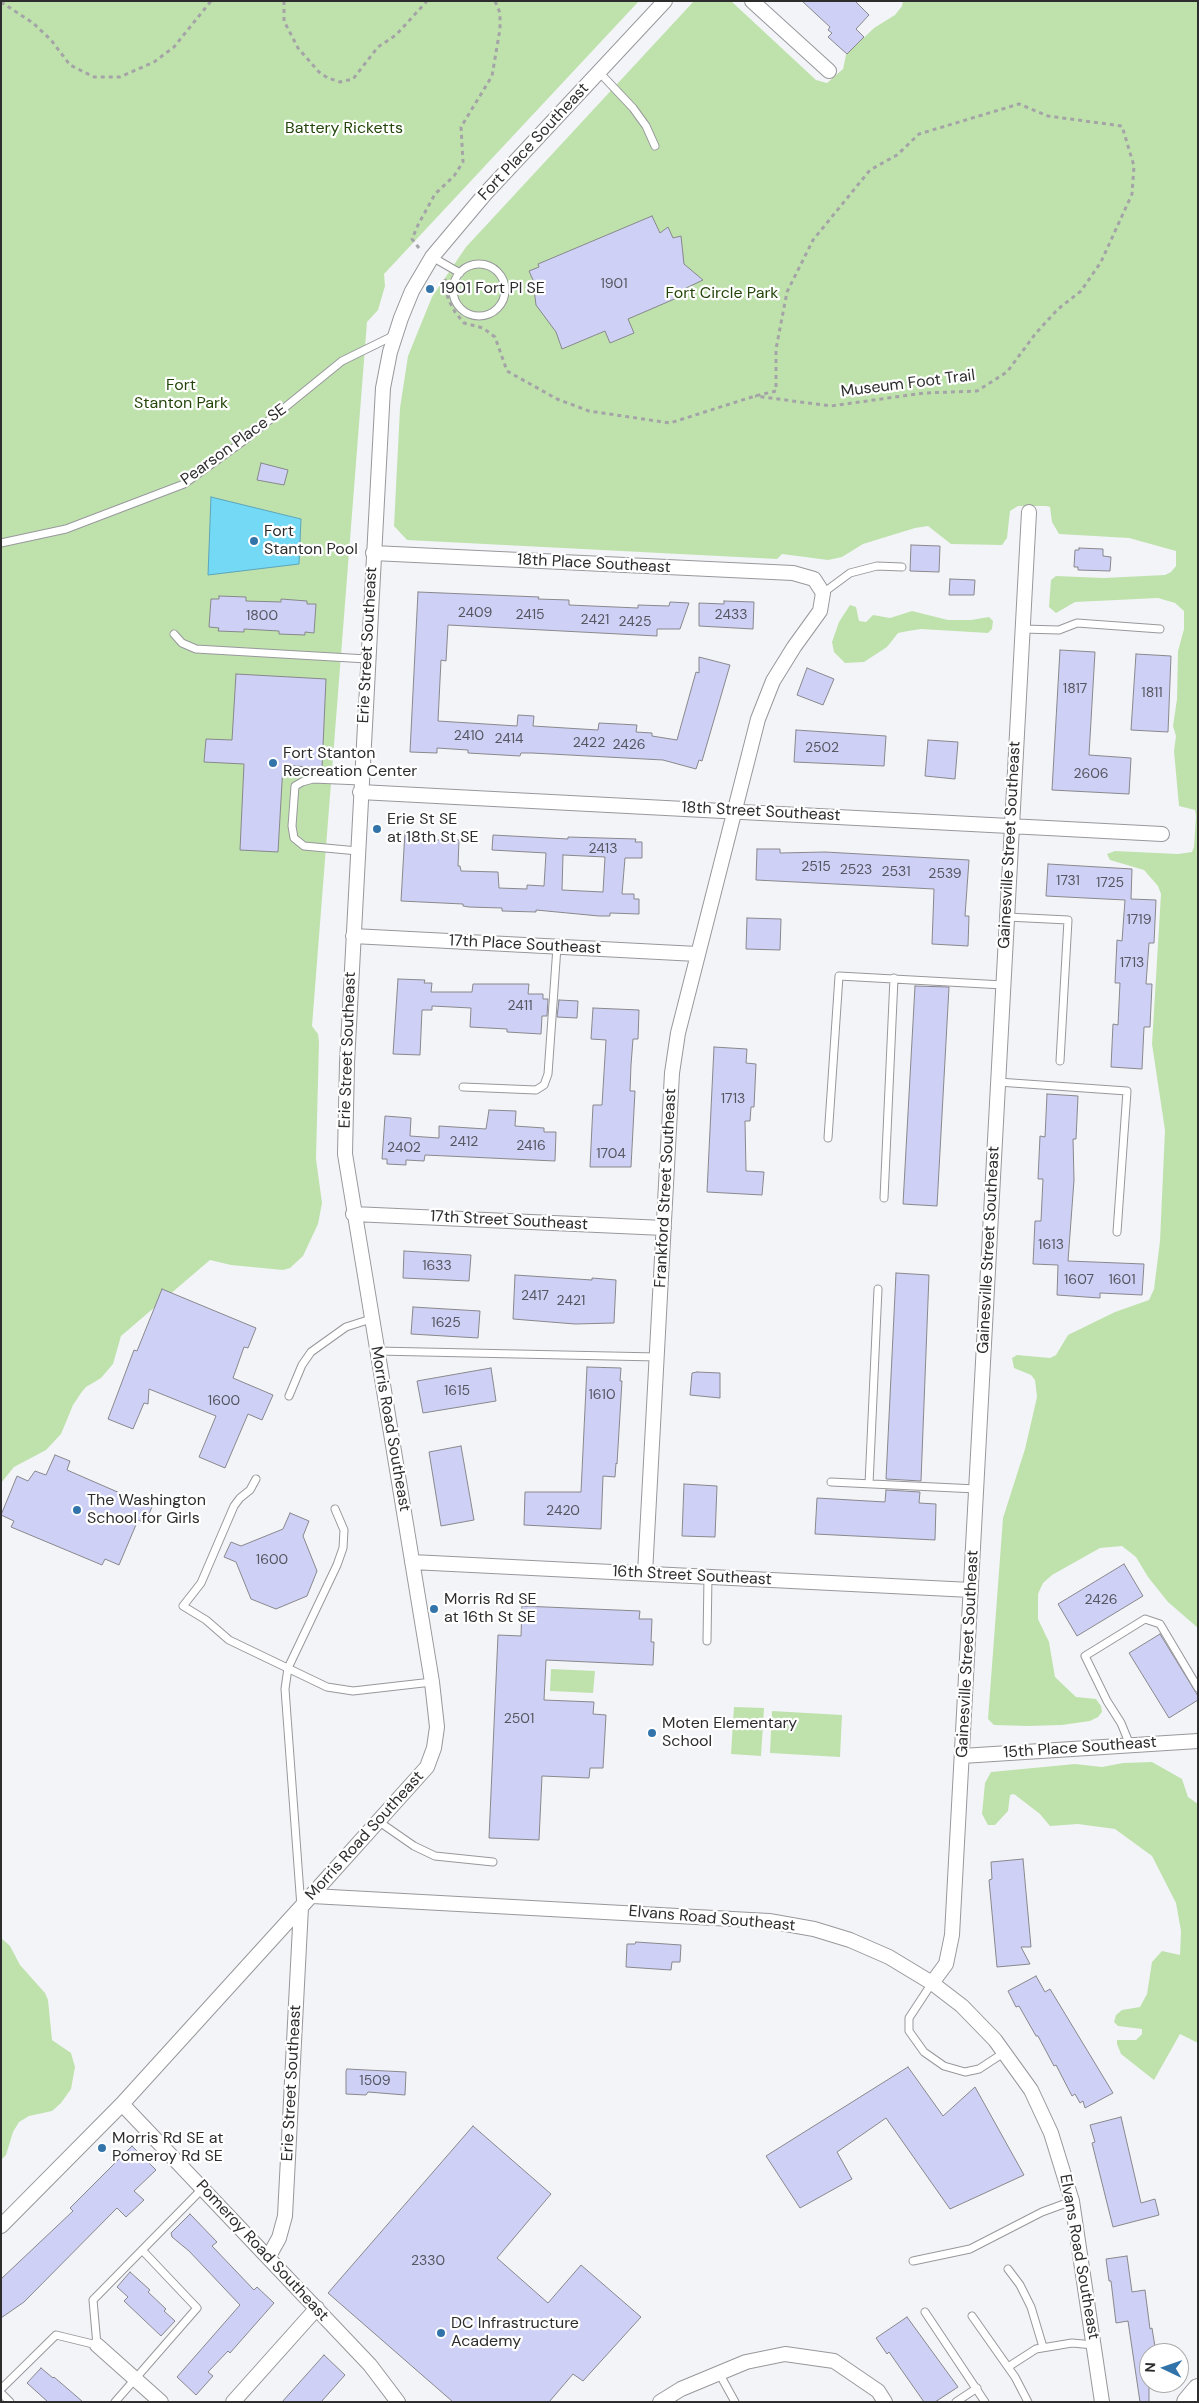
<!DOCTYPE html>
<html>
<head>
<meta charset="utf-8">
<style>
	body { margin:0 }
	#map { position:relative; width:1199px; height:2403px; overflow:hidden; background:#f3f4f8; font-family:"DM Sans",sans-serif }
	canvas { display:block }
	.frame { position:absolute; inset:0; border:2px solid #2d2d2e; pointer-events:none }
	.north { position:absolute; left:1139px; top:2343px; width:50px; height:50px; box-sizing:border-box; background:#fff; border:1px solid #ababab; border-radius:50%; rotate:273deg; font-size:14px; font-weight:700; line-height:20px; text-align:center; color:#2d2d2e }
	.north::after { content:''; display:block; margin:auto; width:18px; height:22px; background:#3274aa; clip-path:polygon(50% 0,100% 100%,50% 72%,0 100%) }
</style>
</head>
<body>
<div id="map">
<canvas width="1199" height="2403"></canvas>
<div class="frame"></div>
<div class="north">N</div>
</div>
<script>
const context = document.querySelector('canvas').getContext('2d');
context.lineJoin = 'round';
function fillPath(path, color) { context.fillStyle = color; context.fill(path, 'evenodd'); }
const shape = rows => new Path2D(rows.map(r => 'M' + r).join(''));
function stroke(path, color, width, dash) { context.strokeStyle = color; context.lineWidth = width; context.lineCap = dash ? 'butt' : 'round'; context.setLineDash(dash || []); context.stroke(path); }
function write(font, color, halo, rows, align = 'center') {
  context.font = font + ' "DM Sans",sans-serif'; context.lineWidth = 4.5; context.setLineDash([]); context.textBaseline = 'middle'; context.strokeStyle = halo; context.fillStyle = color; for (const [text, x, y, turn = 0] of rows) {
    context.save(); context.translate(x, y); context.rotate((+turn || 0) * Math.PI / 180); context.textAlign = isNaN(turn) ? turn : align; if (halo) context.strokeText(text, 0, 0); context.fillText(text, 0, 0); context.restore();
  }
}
fillPath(shape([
	[1,1,639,1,384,274,385,286,378,310,367,322,312,1026,318,1034,319,1042,316,1159,322,1203,318,1224,303,1256,290,1268,283,1270,231,1265,210,1260,121,1336,113,1364,101,1378,86,1387,81,1393,73,1405,61,1434,46,1450,14,1467,1,1483],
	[694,1,731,1,816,80,827,83,843,69,846,55,850,51,874,28,895,15,902,6,903,1,1198,1,1198,1628,1168,1602,1148,1577,1136,1557,1122,1546,1100,1548,1052,1575,1043,1583,1038,1594,1038,1619,1049,1642,1055,1677,1076,1697,1096,1699,1101,1706,1102,1712,1098,1717,1090,1721,1062,1725,1027,1726,994,1725,988,1719,1003,1518,1025,1449,1037,1397,1035,1380,1031,1375,1014,1368,1012,1358,1017,1355,1050,1358,1056,1355,1068,1335,1115,1312,1149,1300,1154,1289,1160,1241,1165,1130,1152,1044,1161,894,1158,886,1144,870,1110,860,1107,854,1115,851,1178,854,1192,852,1194,847,1196,816,1195,810,1179,806,1174,751,1176,736,1173,726,1177,699,1178,651,1184,629,1184,611,1175,603,1158,598,1075,602,1056,613,1049,607,1051,580,1056,576,1104,578,1165,575,1171,572,1176,566,1176,551,1129,538,1059,534,1052,522,1050,507,1046,506,1018,506,1010,511,1007,538,1002,545,951,544,928,526,915,528,863,544,842,557,828,560,782,554,777,559,407,540,394,526,400,408,408,356,432,297,466,247],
	[850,605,856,607,859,621,866,622,873,615,890,618,912,611,948,620,971,620,989,617,993,621,992,629,988,633,921,629,908,631,898,633,887,647,864,662,845,663,834,652,832,642,839,622],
	[551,1669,595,1671,593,1693,550,1691],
	[734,1707,764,1708,761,1756,731,1754],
	[772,1711,842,1715,840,1757,770,1753],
	[1152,1762,1182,1779,1188,1797,1198,1804,1198,2043,1180,2034,1154,2080,1121,2054,1117,2044,1117,2040,1136,2040,1142,2034,1142,2029,1118,2026,1114,2022,1116,2015,1122,2010,1140,2007,1147,1994,1152,1962,1162,1951,1180,1955,1181,1931,1176,1903,1152,1856,1115,1829,1078,1824,1050,1826,1040,1814,1014,1794,1010,1795,1008,1811,995,1825,988,1825,982,1814,985,1783,991,1772,1075,1764,1102,1767,1123,1763],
	[1,1938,10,1946,20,1965,45,1993,48,2000,52,2040,71,2053,75,2067,71,2089,61,2103,52,2111,29,2116,19,2122,13,2132,6,2155,1,2160]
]), '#bfe2ad');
const water = shape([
	[211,497,301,519,299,564,208,575,211,497]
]);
fillPath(water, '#73d9f5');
stroke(water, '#5ea5b9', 1);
const building = shape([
	[802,1,855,1,869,15,856,29,864,37,847,54,828,37,832,33,828,30,830,27,802,1],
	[652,216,660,233,668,227,673,238,681,236,684,264,703,280,684,289,686,294,628,319,634,333,610,343,605,331,562,349,556,332,536,305,534,289,536,287,529,271,539,267,538,264,652,216],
	[261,463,288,470,284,485,257,480,261,463],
	[911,545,940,546,939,572,910,571,911,545],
	[1079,548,1103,549,1103,556,1111,557,1110,571,1078,570,1078,567,1074,567,1075,550,1079,550,1079,548],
	[950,579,975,580,974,595,949,595,950,579],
	[418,592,539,597,538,599,569,600,569,605,638,608,638,605,669,606,670,602,689,603,680,629,657,629,657,636,448,625,446,661,441,660,438,721,517,726,518,715,534,716,533,726,598,730,599,723,637,725,636,732,652,733,652,736,677,740,696,672,699,673,699,657,730,665,702,761,699,760,696,769,663,760,532,753,521,753,520,756,468,753,468,750,437,748,437,753,410,752,418,592],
	[219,596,246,597,246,601,281,602,281,599,307,601,307,604,316,604,314,633,305,632,305,635,279,634,279,631,244,629,244,632,218,631,219,628,209,627,211,599,219,599,219,596],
	[724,601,754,602,753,629,699,626,699,603,724,604,724,601],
	[1060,650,1095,652,1089,755,1131,758,1129,794,1052,790,1060,650],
	[1136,654,1171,656,1168,732,1131,730,1136,654],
	[807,668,834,679,823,705,797,695,807,668],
	[236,674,326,679,322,768,283,765,278,852,240,850,244,764,204,762,206,739,232,740,236,674],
	[796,730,886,736,884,766,794,762,796,730],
	[928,740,958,742,955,779,925,776,928,740],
	[405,831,432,833,431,840,459,840,458,866,460,866,461,871,498,872,499,888,527,889,527,885,544,886,546,853,492,850,493,835,568,839,568,837,636,839,635,842,642,842,642,858,625,858,622,894,634,894,634,899,639,899,639,914,610,913,610,916,599,916,536,910,536,912,502,911,502,908,469,907,463,906,463,904,401,901,405,831],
	[563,855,605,857,603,892,562,890,563,855],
	[757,849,780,849,780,853,825,852,969,860,965,916,969,916,968,946,932,944,934,889,756,880,757,849],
	[1048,864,1132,869,1131,899,1156,900,1154,943,1149,943,1146,984,1152,984,1150,1027,1144,1027,1142,1069,1111,1067,1113,1024,1118,1025,1120,983,1115,983,1117,940,1122,941,1125,900,1046,896,1048,864],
	[747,918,781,919,780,950,746,949,747,918],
	[398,979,425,980,424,983,432,983,431,992,472,992,473,984,529,984,528,994,543,994,543,999,548,999,547,1016,542,1016,541,1034,507,1032,507,1029,470,1027,471,1008,432,1006,432,1010,422,1010,420,1055,393,1054,398,979],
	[915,986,949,987,937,1206,903,1204,915,986],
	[559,1000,578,1001,577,1018,557,1017,559,1000],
	[593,1008,639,1010,638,1039,633,1039,631,1065,630,1091,635,1091,631,1167,590,1167,593,1105,602,1105,606,1040,591,1039,593,1008],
	[714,1047,747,1049,746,1063,756,1064,754,1107,751,1107,750,1121,745,1121,746,1171,764,1172,762,1195,707,1192,714,1047],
	[1047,1094,1078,1096,1076,1139,1073,1139,1074,1180,1068,1261,1144,1264,1142,1295,1100,1293,1100,1298,1057,1295,1058,1265,1033,1264,1035,1221,1041,1221,1043,1179,1038,1179,1040,1136,1045,1137,1047,1094],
	[489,1110,516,1111,515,1126,544,1128,544,1132,556,1132,555,1161,425,1155,424,1161,406,1160,406,1165,387,1164,387,1159,382,1159,385,1116,411,1118,410,1136,439,1138,439,1126,486,1129,489,1110],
	[404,1251,471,1255,469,1281,403,1278,404,1251],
	[896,1273,929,1275,921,1481,886,1479,896,1273],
	[515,1275,592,1280,592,1278,616,1280,614,1323,575,1324,513,1319,515,1275],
	[162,1289,256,1328,248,1348,244,1347,233,1378,273,1395,262,1420,248,1414,225,1468,199,1457,216,1416,149,1389,148,1404,144,1403,133,1429,108,1419,134,1350,137,1351,162,1289],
	[413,1307,480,1311,478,1338,411,1334,413,1307],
	[587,1367,621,1368,620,1381,622,1381,617,1464,616,1463,615,1477,603,1476,601,1529,524,1525,525,1492,581,1492,587,1367],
	[491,1368,496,1401,423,1413,417,1381,491,1368],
	[697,1372,720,1373,720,1398,690,1395,692,1373,697,1372],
	[461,1446,474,1520,441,1526,429,1452,461,1446],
	[55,1455,70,1461,67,1470,152,1507,145,1523,138,1520,119,1565,105,1559,102,1565,11,1527,14,1521,1,1515,17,1476,28,1481,35,1471,46,1475,55,1455],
	[684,1484,717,1486,715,1537,682,1536,684,1484],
	[886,1490,920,1492,919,1503,936,1504,935,1540,815,1534,817,1498,885,1502,886,1490],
	[290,1513,309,1521,303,1536,317,1571,307,1596,276,1609,251,1599,236,1562,224,1557,231,1542,241,1546,283,1529,290,1513],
	[1124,1564,1143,1596,1077,1636,1058,1604,1124,1564],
	[522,1606,640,1611,639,1619,652,1619,651,1642,654,1642,653,1665,546,1660,544,1700,594,1702,593,1714,606,1715,603,1768,590,1768,589,1778,542,1776,539,1840,489,1838,498,1635,521,1636,522,1606],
	[1160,1634,1198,1696,1198,1700,1169,1718,1129,1653,1160,1634],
	[1023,1859,1031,1947,1021,1947,1030,1964,997,1967,989,1880,992,1879,991,1862,1023,1859],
	[636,1942,681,1945,680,1962,672,1962,671,1970,626,1967,627,1944,635,1944,636,1942],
	[1036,1976,1045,1992,1050,1989,1113,2093,1085,2108,1083,2101,1080,2103,1075,2094,1072,2096,1056,2065,1054,2066,1038,2036,1036,2036,1019,2006,1016,2007,1008,1991,1036,1976],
	[908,2067,943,2116,975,2087,1024,2175,950,2209,886,2118,837,2152,852,2179,800,2208,766,2156,908,2067],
	[347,2069,406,2072,405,2095,368,2092,366,2095,346,2094,346,2071,347,2069],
	[1121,2117,1141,2203,1155,2199,1159,2215,1113,2227,1092,2143,1095,2142,1090,2125,1121,2117],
	[473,2126,551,2194,497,2258,548,2303,581,2265,641,2317,583,2381,573,2374,549,2402,453,2402,328,2293,473,2126],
	[132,2146,156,2170,134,2191,144,2200,126,2217,117,2208,24,2302,1,2318,1,2279,73,2211,70,2208,132,2146],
	[190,2214,217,2242,212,2246,254,2290,257,2287,274,2303,230,2353,228,2351,208,2372,213,2376,196,2395,177,2377,240,2305,189,2251,172,2237,171,2233,190,2214],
	[1127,2256,1132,2292,1145,2290,1150,2329,1152,2328,1156,2353,1149,2353,1149,2402,1140,2402,1128,2321,1116,2323,1111,2281,1109,2281,1106,2259,1127,2256],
	[130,2272,150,2290,148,2292,166,2309,164,2311,175,2321,161,2336,124,2301,128,2297,117,2287,130,2272],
	[907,2317,958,2387,935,2402,924,2402,889,2352,887,2354,876,2338,907,2317],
	[324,2355,345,2375,321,2402,282,2402,324,2355],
	[41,2368,53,2378,54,2377,83,2402,48,2402,27,2383,41,2368]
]);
fillPath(building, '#ced0f5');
stroke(building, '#88888c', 1);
const lane = shape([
	[599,72,633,108,646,126,655,146],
	[432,257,460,273],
	'453 290a26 26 0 1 1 52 0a26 26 0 1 1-52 0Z',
	[1,543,66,529,184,484,246,439,342,361,395,335],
	[823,593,850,573,877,566,902,567],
	[1022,629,1059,630,1077,623,1160,629],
	[174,634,182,643,196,649,367,659],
	[358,851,304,846,294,838,292,826,295,786,302,782,313,779,361,781],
	[1007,917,1068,920,1060,1061],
	[998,1082,1127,1091,1117,1232],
	[463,1087,536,1090,544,1085,548,1074,557,947],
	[828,1138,839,976,1003,985],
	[884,1198,894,978],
	[377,1351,657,1357],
	[289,1396,302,1365,311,1352,346,1327,371,1319],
	[256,1479,250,1490,240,1498,234,1506,201,1583,183,1606,206,1620,229,1640,327,1687,353,1691,432,1682],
	[831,1482,976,1489],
	[869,1484,878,1289],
	[707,1641,708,1576],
	[1130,1745,1121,1723,1107,1701,1085,1656,1145,1619,1160,1624,1198,1688],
	[378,1821,414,1846,435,1856,493,1862],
	[301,1907,285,1689,288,1668,337,1565,343,1548,344,1530,335,1509],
	[932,1983,909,2018,909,2031,924,2052,944,2066,965,2072,979,2069,1005,2052],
	[913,2261,970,2249,1042,2212,1072,2201],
	[1008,2269,1020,2285,1031,2307,1043,2347],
	[925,2312,985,2402],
	[972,2316,1015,2377,1028,2402],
	[1008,2367,1036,2349,1072,2343,1094,2345],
	[719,2373,735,2402],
	[1,2389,56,2335,97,2345,93,2300,203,2188],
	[1,2393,10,2402],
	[115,2402,197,2308,142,2250],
	[956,2402,977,2388]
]);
const street = shape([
	[752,1,829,71],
	[373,553,793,573,814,579,823,593,820,611,794,647,773,681,758,719,678,1033,672,1073,645,1573],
	[360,792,1162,834],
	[353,936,697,954],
	[353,1214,664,1228],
	[412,1562,971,1590],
	[962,1756,1198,1741],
	[312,1896,769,1921,814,1929,850,1940,889,1957,932,1983,962,2006,995,2040,1031,2090,1051,2133,1072,2201,1102,2402],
	[932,1983,946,1964,952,1935,1029,512],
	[122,2104,370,2365,398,2402],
	[1,2226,122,2104,301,1907,427,1767,434,1748,437,1727,432,1682,345,1154,347,1063,383,388,390,352,401,318,412,291,432,257,485,194,665,1],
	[269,2256,279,2238,285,2216,301,1907],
	[97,2345,161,2402],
	[233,2402,317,2308],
	[660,2402,681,2389,746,2362,785,2354,834,2361,878,2391,885,2402]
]);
const secondary = shape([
	[1187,2402,1198,2389]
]);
stroke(lane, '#98989c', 9);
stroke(street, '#98989c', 16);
stroke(secondary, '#98989c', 22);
stroke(shape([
	[284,1,284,21,298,48,319,72,328,78,340,82,353,79,378,47,396,35,427,1],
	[1,2,33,23,51,40,70,65,94,77,120,77,154,62,174,47,211,1],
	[419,248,412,239,418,225,435,194,454,176,463,162,461,127,492,76,500,29,500,13,495,1],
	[445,279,448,299,455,312,464,323,483,328,495,337,507,371,557,399,589,411,670,423,755,396,776,391,776,349,787,292,813,240,870,170,897,155,919,134,1019,104,1048,116,1122,126,1134,166,1132,194,1101,262,1081,291,1058,309,1036,333,1007,372,977,391,924,393,831,406,755,396]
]), '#a4a4a7', 3, [4, 4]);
stroke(lane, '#fff', 7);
stroke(street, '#fff', 14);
stroke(secondary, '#fff', 20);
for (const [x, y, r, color] of [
	[430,289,5,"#3274aa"],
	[254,541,5,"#3274aa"],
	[273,763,5,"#3274aa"],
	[377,829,5,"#3274aa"],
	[77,1510,5,"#3274aa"],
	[434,1609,5,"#3274aa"],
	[652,1733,5,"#3274aa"],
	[102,2148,5,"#3274aa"],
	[441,2333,5,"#3274aa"]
]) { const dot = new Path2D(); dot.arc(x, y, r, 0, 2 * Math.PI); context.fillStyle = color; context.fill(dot); stroke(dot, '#fff', 2); }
write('14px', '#555660', null, [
	["1901",614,284],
	["2409",475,613],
	["2415",530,615],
	["2433",731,615],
	["1800",262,616],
	["2421",595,620],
	["2425",635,622],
	["1817",1075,689],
	["1811",1152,693],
	["2410",469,736],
	["2414",509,739],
	["2422",589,743],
	["2426",629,745],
	["2502",822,748],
	["2606",1091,774],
	["2413",603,849],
	["2515",816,867],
	["2523",856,870],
	["2531",896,872],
	["2539",945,874],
	["1731",1068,881],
	["1725",1110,883],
	["1719",1139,920],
	["1713",1132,963],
	["2411",520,1006],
	["1713",733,1099],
	["2412",464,1142],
	["2416",531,1146],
	["2402",404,1148],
	["1704",611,1154],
	["1613",1051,1245],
	["1633",437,1266],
	["1607",1079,1280],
	["1601",1122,1280],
	["2417",535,1296],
	["2421",571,1301],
	["1625",446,1323],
	["1615",457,1391],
	["1610",602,1395],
	["1600",224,1401],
	["2420",563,1511],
	["1600",272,1560],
	["2426",1101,1600],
	["2501",519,1719],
	["1509",375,2081],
	["2330",428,2261]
]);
write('16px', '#24460a', '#fff', [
	["Battery Ricketts",344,129],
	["Fort Circle Park",722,294],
	["Fort",181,386],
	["Stanton Park",181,404]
]);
write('16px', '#2d2d2e', '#fff', [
	["Fort Place Southeast",534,142,-47],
	["Museum Foot Trail",908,384,-7],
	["Pearson Place SE",234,445,-36],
	["18th Place Southeast",594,564,3],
	["Erie Street Southeast",368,645,-87],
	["18th Street Southeast",761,812,3],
	["Gainesville Street Southeast",1010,845,-87],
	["17th Place Southeast",525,945,3],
	["Erie Street Southeast",348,1050,-88],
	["Frankford Street Southeast",666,1188,-87],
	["17th Street Southeast",509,1221,3],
	["Gainesville Street Southeast",989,1250,-87],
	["Morris Road Southeast",390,1429,80],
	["16th Street Southeast",692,1576,3],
	["Gainesville Street Southeast",968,1654,-87],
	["15th Place Southeast",1080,1748,-4],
	["Morris Road Southeast",365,1836,-48],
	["Elvans Road Southeast",712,1919,5],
	["Erie Street Southeast",292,2083,-87],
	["Pomeroy Road Southeast",262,2251,47],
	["Elvans Road Southeast",1079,2257,80]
]);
write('16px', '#2d2d2e', '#fff', [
	["1901 Fort Pl SE",440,289],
	["Fort",264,532],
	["Stanton Pool",264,550],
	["Fort Stanton",283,754],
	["Recreation Center",283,772],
	["Erie St SE",387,820],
	["at 18th St SE",387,838],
	["The Washington",87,1501],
	["School for Girls",87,1519],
	["Morris Rd SE",444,1600],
	["at 16th St SE",444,1618],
	["Moten Elementary",662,1724],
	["School",662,1742],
	["Morris Rd SE at",112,2139],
	["Pomeroy Rd SE",112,2157],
	["DC Infrastructure",451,2324],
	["Academy",451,2342]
], 'left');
</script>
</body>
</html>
